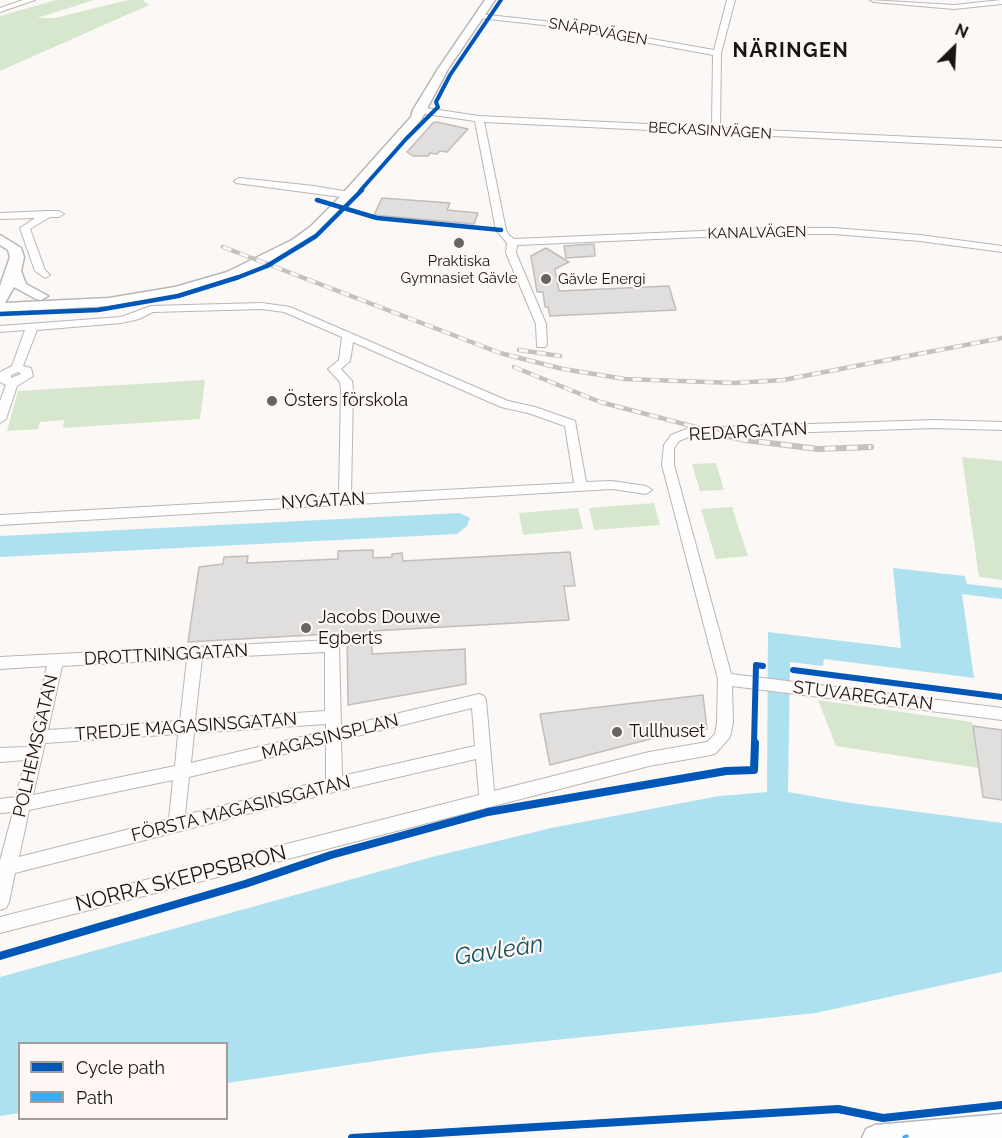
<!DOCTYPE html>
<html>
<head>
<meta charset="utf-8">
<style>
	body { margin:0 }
	#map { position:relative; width:1002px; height:1138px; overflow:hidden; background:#fcf8f6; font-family:Raleway,sans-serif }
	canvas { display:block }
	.legend { position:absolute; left:18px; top:1042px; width:210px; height:78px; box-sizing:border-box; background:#fef7f4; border:2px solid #a29d9a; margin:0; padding:8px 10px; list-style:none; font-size:18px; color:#181513 }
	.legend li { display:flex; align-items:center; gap:12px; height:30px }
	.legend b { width:30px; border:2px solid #a29d9a }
	.north { position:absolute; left:924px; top:18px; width:60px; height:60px; -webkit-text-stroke:4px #fef7f4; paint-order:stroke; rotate:24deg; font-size:16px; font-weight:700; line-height:24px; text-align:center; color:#181513 }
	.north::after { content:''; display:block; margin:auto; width:21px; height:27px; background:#181513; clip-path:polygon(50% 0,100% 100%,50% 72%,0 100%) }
</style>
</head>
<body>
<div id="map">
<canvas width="1002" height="1138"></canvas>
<ul class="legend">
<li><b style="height:8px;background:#0057b8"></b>Cycle path</li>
<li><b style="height:8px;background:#3fa9f5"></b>Path</li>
</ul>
<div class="north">N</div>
</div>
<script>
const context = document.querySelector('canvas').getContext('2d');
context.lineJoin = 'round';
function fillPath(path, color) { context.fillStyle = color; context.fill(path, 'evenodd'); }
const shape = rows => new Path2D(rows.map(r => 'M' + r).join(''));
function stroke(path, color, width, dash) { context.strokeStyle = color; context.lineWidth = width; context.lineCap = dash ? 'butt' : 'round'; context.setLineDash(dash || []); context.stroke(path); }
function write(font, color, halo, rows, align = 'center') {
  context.font = font + ' Raleway,sans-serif'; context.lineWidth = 4.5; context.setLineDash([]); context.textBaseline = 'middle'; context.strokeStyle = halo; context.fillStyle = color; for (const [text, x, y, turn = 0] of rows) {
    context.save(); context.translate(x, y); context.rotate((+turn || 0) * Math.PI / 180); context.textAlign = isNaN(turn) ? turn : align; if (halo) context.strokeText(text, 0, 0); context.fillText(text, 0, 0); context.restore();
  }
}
fillPath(shape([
	[56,0,94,0,37,18,55,18,128,0,143,0,149,5,0,71,0,16],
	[205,380,200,419,63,428,64,420,40,422,38,429,7,431,18,391],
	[962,457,1002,461,1002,580,979,577],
	[716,463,724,490,700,491,692,464],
	[654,503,660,525,594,530,589,508],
	[732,507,748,556,716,559,701,509],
	[578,508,583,529,523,535,519,513],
	[818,700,972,722,979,768,836,746]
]), '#d6e7ce');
fillPath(shape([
	[460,513,470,518,467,526,457,534,0,557,0,536],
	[893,568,965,576,967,584,1002,588,1002,599,962,594,974,678,824,659,823,666,790,662,788,792,851,803,1002,823,1002,972,816,1013,430,1053,227,1083,226,1044,20,1044,19,1113,0,1116,0,977,428,858,551,828,719,796,767,792,768,632,901,648]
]), '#aee1ef');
const building = shape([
	[437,122,468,129,447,152,440,151,437,154,430,153,428,156,413,156,407,152,433,123,437,122],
	[382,198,450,203,447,210,478,213,474,224,374,215,382,198],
	[594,244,595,256,566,258,564,246,594,244],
	[546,248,569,262,555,269,559,291,669,286,676,310,550,316,548,307,545,307,543,292,537,292,531,256,546,248],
	[373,550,373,558,392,557,392,554,402,553,403,561,570,552,575,586,564,586,569,620,372,631,372,654,465,649,466,684,348,705,347,633,188,642,199,567,223,564,224,557,248,556,247,563,338,559,338,551,373,550],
	[703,695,707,729,663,737,662,736,550,765,540,714,703,695],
	[973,726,1002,730,1002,800,983,797,973,726]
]);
fillPath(building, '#e1dede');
stroke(building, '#c0bdbd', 1.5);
const street = shape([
	[23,0,35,0,0,12,0,8,23,0],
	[727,0,735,0,721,53,720,128,1002,141,1002,147,484,122,506,230,509,235,514,239,773,228,834,228,920,235,1002,246,1002,252,920,241,834,234,773,234,517,245,516,253,546,324,547,345,545,347,537,347,536,324,506,253,507,243,496,230,475,121,419,113,415,110,419,107,479,116,712,127,713,55,562,27,479,18,475,16,479,14,562,23,714,50,727,0],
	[870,0,954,5,1002,0,1002,4,954,9,874,2,870,0],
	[239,178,314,186,349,192,354,195,349,198,236,183,234,181,239,178],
	[48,211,59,211,64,214,59,217,50,217,30,229,45,270,50,275,45,278,35,271,20,228,35,218,0,219,0,213,48,211],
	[262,303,290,307,508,401,535,407,575,421,586,482,612,481,646,486,652,490,646,494,612,489,0,525,0,515,339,496,341,390,340,382,328,369,339,360,342,337,284,312,262,309,153,312,139,319,121,323,37,330,23,366,31,368,33,376,17,386,6,419,0,423,0,401,6,385,0,382,0,372,12,366,25,330,0,332,0,326,121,317,151,306,262,303],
	[353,342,501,407,528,413,565,426,574,483,351,495,353,390,352,381,341,369,350,361,353,342],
	[18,372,21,374,11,378,11,375,18,372],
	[934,420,1002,422,1002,430,934,428,691,436,679,441,674,448,674,465,731,674,1002,708,1002,720,732,686,733,723,730,737,716,753,711,755,649,766,0,933,0,917,479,795,476,759,334,792,15,873,9,902,6,908,0,910,0,861,13,812,0,813,0,799,16,797,25,760,0,762,0,748,28,747,47,666,0,669,0,657,332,640,337,642,339,646,341,727,479,694,484,696,486,700,494,791,649,752,707,742,715,734,717,723,718,679,662,465,664,445,671,435,689,428,934,420],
	[325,652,325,711,195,720,202,658,325,652],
	[187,659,180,721,48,730,62,666,187,659],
	[472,708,475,746,342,776,341,740,472,708],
	[326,724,326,731,191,763,194,733,326,724],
	[178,734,175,766,33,795,45,743,178,734],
	[326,744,326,780,185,815,189,777,326,744],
	[173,780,169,819,19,857,29,810,173,780]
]);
const secondary = shape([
	[485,0,495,0,448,69,421,120,346,207,320,233,302,246,237,278,176,295,109,306,0,312,0,286,10,257,8,250,0,245,0,235,21,248,24,257,21,271,26,284,48,296,41,300,36,299,14,287,5,303,109,298,175,287,227,272,292,240,310,227,336,201,411,117,413,110,438,69,485,0],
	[1002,1114,1002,1138,862,1138,866,1129,875,1125,1002,1114]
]);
stroke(street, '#b9b6b5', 2);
stroke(secondary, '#b9b6b5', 3);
fillPath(street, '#fffefe');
fillPath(secondary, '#fffefe');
const railFar1 = shape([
	[223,247,500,353,563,369,625,379,734,383,783,380,1002,338],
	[519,350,560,356],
	[514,367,600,402,722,434]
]);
const rail = shape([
	[716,433,745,440,818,449,871,447]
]);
stroke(railFar1, '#c3c2c1', 4.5);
stroke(rail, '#c3c2c1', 6);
stroke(railFar1, '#fef7f4', 3, [9]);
stroke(rail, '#fef7f4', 4, [11]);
stroke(shape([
	[905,1135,906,1138]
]), '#3fa9f5', 6, [11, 6]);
stroke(shape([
	[360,191,406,139,438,107,436,102,450,75,501,0]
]), '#0057b8', 4);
stroke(shape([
	[317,200,377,218,501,230],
	[0,314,98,310,178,296,239,277,267,266,316,236,362,190]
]), '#0057b8', 4.5);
stroke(shape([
	[793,670,1002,697],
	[754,744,756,665,763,666]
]), '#0057b8', 6);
stroke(shape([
	[0,956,245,884,331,855,488,812,726,771,754,770,755,743],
	[352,1138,838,1109,883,1118,1002,1105]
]), '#0057b8', 8);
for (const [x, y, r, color] of [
	[459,243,6,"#686462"],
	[546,279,6,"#686462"],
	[272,401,6,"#686462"],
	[306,628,6,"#686462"],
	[617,732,6,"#686462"]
]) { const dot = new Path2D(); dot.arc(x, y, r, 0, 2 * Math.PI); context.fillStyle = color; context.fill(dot); stroke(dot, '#fef7f4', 2); }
write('15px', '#181513', '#fef7f4', [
	["SNÄPPVÄGEN",598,32,10],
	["BECKASINVÄGEN",710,131,3],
	["KANALVÄGEN",757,233,-1]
]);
write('15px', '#181513', '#fef7f4', [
	["Praktiska",459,261],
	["Gymnasiet Gävle",459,278],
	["Gävle Energi",558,279,"left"]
]);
write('18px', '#181513', '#fef7f4', [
	["Östers förskola",284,401],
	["Jacobs Douwe",318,618],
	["Egberts",318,639],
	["Tullhuset",629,732]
], 'left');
write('18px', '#181513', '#fef7f4', [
	["REDARGATAN",748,432,-3],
	["NYGATAN",323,501,-3],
	["DROTTNINGGATAN",166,655,-3],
	["STUVAREGATAN",863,696,7],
	["TREDJE MAGASINSGATAN",186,727,-4],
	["MAGASINSPLAN",330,737,-14],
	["POLHEMSGATAN",36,746,-77],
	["FÖRSTA MAGASINSGATAN",241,809,-14]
]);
context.letterSpacing = '1.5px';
write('bold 20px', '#181513', '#fef7f4', [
	["NÄRINGEN",791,51]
]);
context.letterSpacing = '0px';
write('21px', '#181513', '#fef7f4', [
	["NORRA SKEPPSBRON",181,879,-14]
]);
write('italic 24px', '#135262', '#fef7f4', [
	["Gavleån",499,951,-9]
]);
</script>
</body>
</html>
